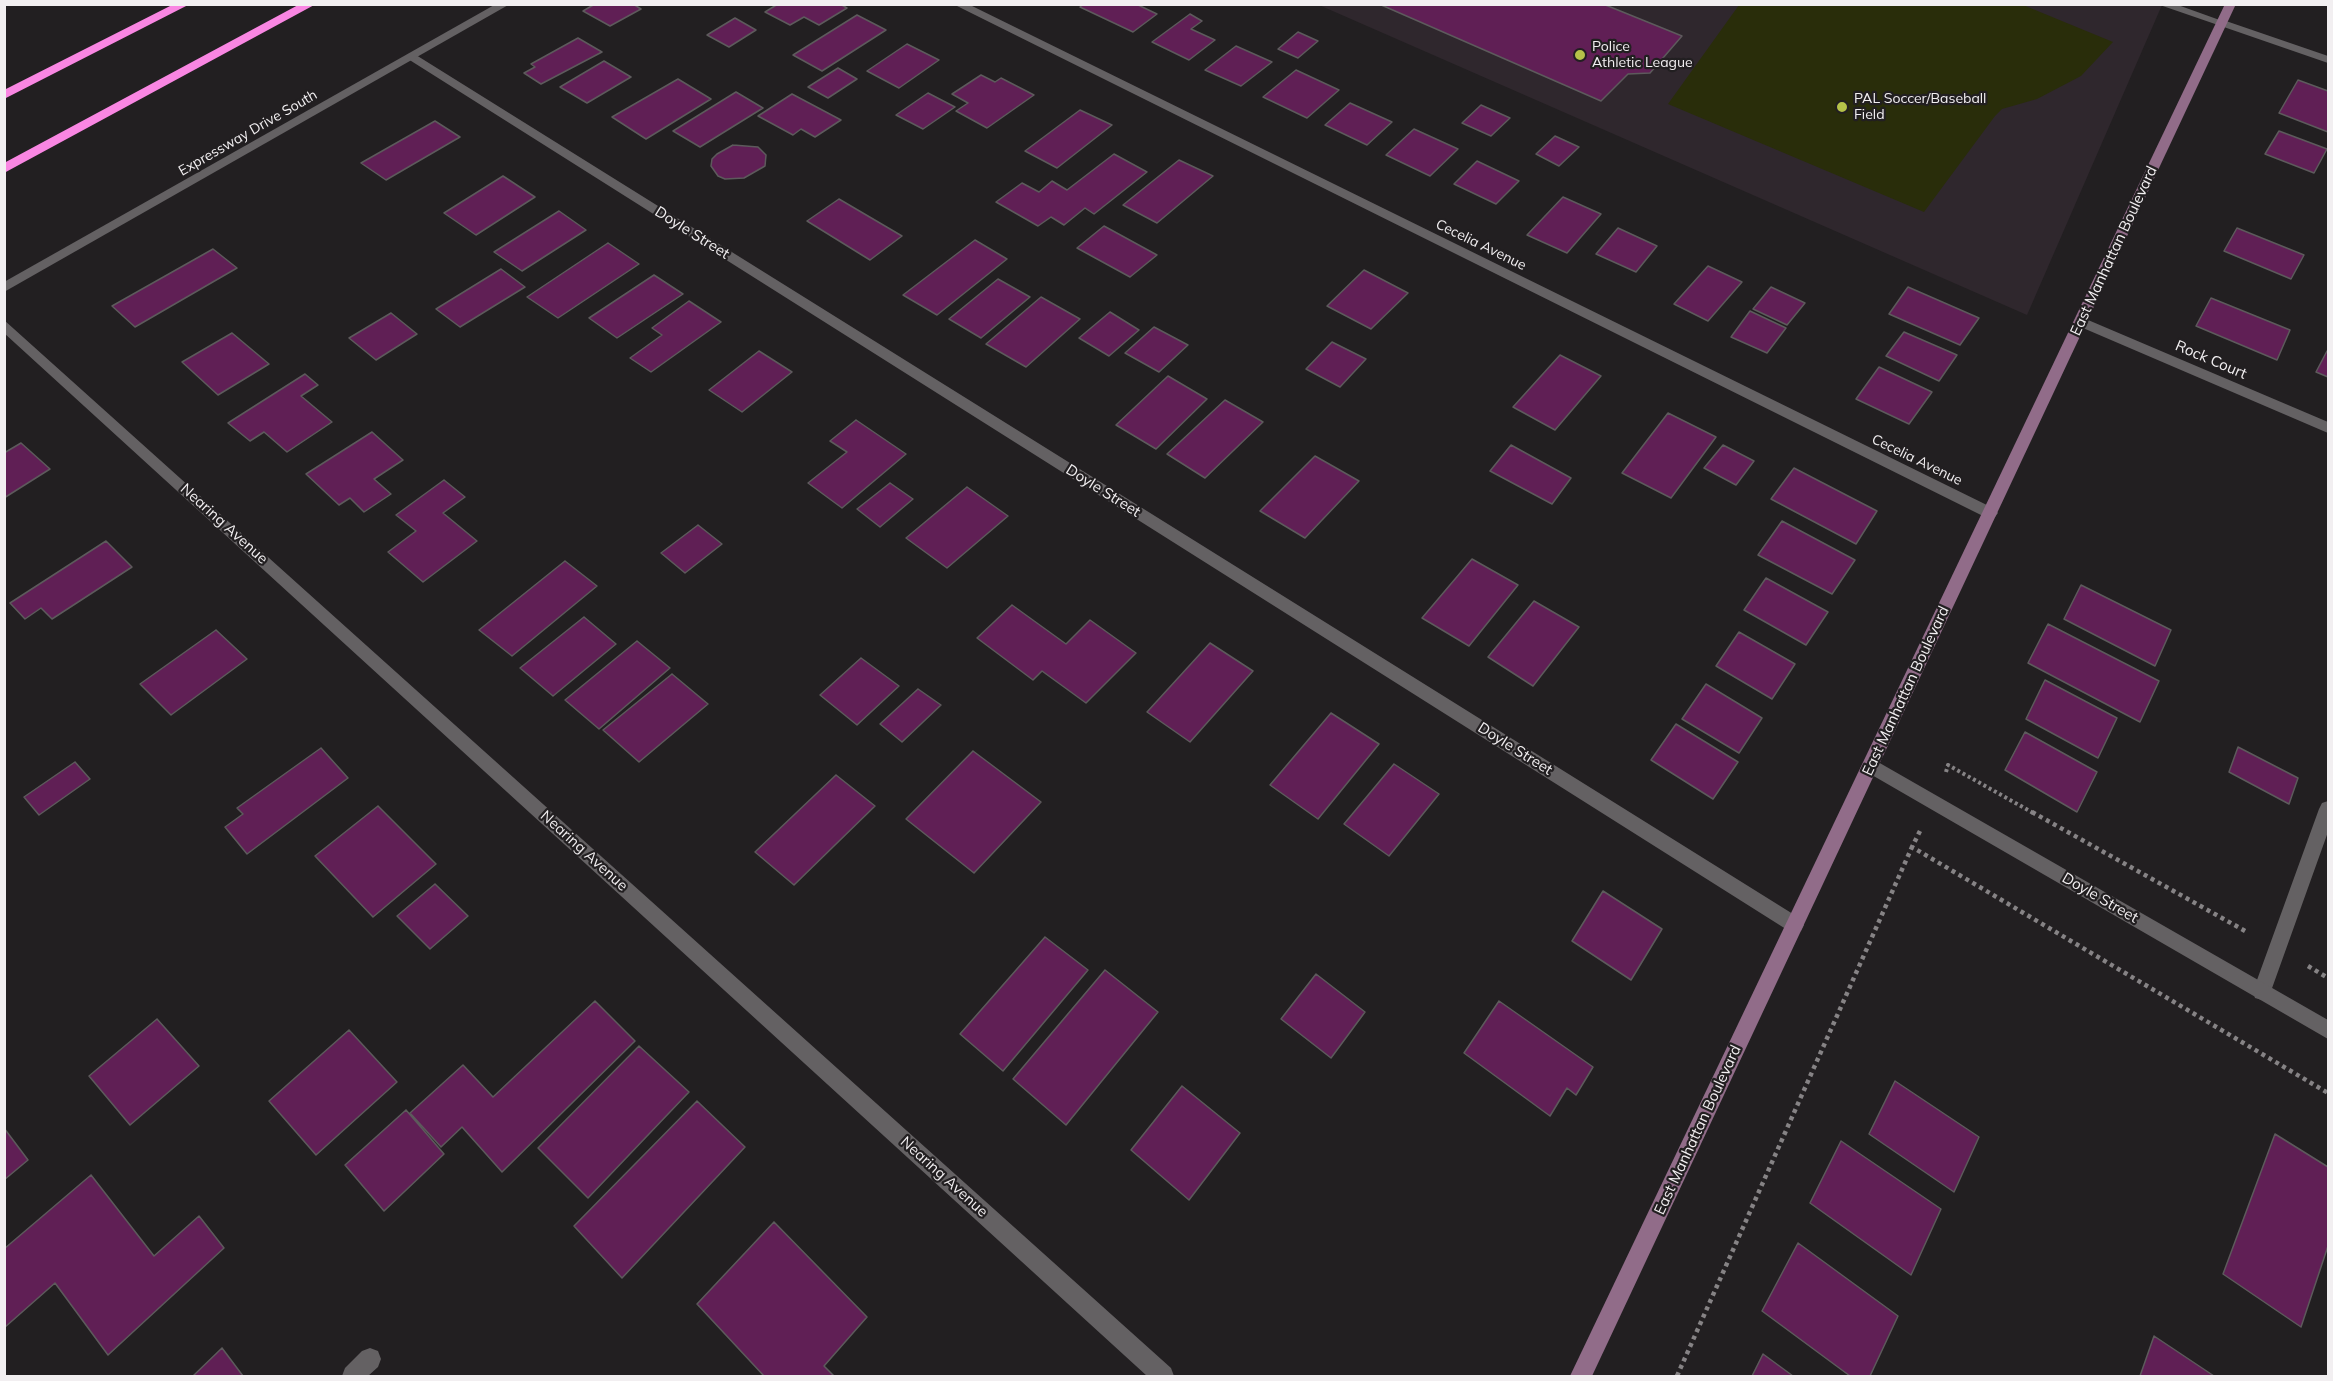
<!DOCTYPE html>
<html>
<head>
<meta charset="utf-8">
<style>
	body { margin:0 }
	#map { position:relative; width:2333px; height:1381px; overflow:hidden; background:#221f21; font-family:Mulish,sans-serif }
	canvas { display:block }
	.frame { position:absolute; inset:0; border:6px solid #f2eff1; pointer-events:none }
</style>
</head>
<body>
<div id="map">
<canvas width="2333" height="1381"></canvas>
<div class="frame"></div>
</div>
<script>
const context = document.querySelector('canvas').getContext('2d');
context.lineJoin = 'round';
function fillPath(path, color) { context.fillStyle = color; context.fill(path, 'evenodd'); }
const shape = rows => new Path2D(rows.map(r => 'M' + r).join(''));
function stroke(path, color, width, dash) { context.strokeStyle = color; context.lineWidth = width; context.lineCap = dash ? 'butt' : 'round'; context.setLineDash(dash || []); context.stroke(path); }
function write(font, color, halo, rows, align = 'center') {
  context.font = font + ' Mulish,sans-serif'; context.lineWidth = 4.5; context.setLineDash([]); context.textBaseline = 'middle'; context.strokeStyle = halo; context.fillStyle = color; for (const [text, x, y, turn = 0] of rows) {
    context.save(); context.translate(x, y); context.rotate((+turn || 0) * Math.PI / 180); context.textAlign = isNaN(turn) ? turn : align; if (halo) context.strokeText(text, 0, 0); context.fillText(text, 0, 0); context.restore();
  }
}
fillPath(shape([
	[1319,5,2162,5,2027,315]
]), '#2f272d');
fillPath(shape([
	[1739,5,2023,5,2113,42,2081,76,2037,99,2002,109,1995,116,1924,212,1668,104]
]), '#292d0a');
const building = shape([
	[595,4,633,4,641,9,610,26,583,11,595,4],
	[778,4,840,4,847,8,819,25,804,17,790,25,765,12,778,4],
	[1084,4,1136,4,1157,14,1133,32,1080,7,1084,4],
	[1379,4,1603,4,1682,36,1650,73,1628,74,1601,101,1379,4],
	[1190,14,1202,21,1191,29,1215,40,1189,60,1152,42,1190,14],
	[857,15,886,30,822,71,793,55,857,15],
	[735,18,756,30,729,47,707,35,735,18],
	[1298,32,1318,41,1298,58,1278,49,1298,32],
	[578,38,602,52,541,84,524,73,535,67,531,64,578,38],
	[907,44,939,60,899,88,867,71,907,44],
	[1236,46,1272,62,1241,86,1205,70,1236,46],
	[604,61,631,77,587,103,560,87,604,61],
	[838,68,857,79,828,98,808,87,838,68],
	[1296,70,1339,90,1307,118,1263,97,1296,70],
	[981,75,995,82,1001,78,1034,95,987,128,956,111,968,103,952,94,981,75],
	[678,79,711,99,646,139,612,117,678,79],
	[2298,80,2328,91,2328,132,2279,113,2298,80],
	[736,92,763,108,700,147,673,131,736,92],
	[928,93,955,107,923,129,896,115,928,93],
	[792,94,841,120,815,137,801,129,793,135,758,116,792,94],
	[1350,103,1392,122,1367,145,1325,125,1350,103],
	[1481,105,1510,118,1491,136,1462,123,1481,105],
	[1080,110,1112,125,1057,168,1025,151,1080,110],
	[435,121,460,137,386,180,361,163,435,121],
	[1414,129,1458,149,1430,176,1386,155,1414,129],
	[2279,131,2327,149,2314,173,2265,154,2279,131],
	[1555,136,1579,147,1559,166,1536,154,1555,136],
	[733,145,758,147,766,155,765,166,744,178,725,179,718,176,711,166,712,159,717,154,733,145],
	[1114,154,1147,172,1094,214,1085,208,1064,225,1051,217,1038,226,996,202,1022,183,1039,192,1052,181,1067,190,1114,154],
	[1179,160,1213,176,1157,223,1123,205,1179,160],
	[1477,161,1519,181,1496,204,1454,184,1477,161],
	[503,176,535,197,476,235,444,213,503,176],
	[1563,197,1601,214,1567,253,1527,235,1563,197],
	[839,199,902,236,870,260,807,221,839,199],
	[559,211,586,230,522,271,494,252,559,211],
	[1104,226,1157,255,1130,277,1077,248,1104,226],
	[1618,228,1657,246,1636,272,1596,254,1618,228],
	[2237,228,2304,255,2291,279,2224,251,2237,228],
	[975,240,1007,259,937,315,903,295,975,240],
	[608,243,639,264,558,318,527,297,608,243],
	[213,249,237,268,135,327,112,306,213,249],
	[1708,266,1742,282,1708,321,1674,304,1708,266],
	[501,269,525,287,460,327,436,309,501,269],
	[1364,270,1408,293,1371,329,1327,306,1364,270],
	[654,275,683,294,617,338,589,318,654,275],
	[998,279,1030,297,981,338,949,319,998,279],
	[1771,287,1805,303,1787,325,1753,309,1771,287],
	[1908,287,1979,318,1960,345,1889,314,1908,287],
	[1041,297,1080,319,1026,367,986,344,1041,297],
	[2211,298,2290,330,2277,360,2196,326,2211,298],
	[689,301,721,322,651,372,630,358,662,335,652,328,689,301],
	[1750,311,1786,328,1767,353,1731,337,1750,311],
	[1110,312,1139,330,1109,356,1079,338,1110,312],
	[391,313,417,334,376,360,349,338,391,313],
	[1154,327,1188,345,1159,372,1125,353,1154,327],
	[1904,332,1957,355,1939,381,1886,356,1904,332],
	[232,333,269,364,218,395,182,362,232,333],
	[1332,342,1366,359,1340,387,1306,369,1332,342],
	[759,351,792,372,742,412,709,390,759,351],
	[2327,351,2328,352,2328,377,2316,372,2327,351],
	[1560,355,1601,376,1555,430,1513,407,1560,355],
	[1879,367,1932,392,1909,424,1856,399,1879,367],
	[305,374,318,385,301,396,332,422,287,452,264,432,250,441,228,423,305,374],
	[1168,376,1207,399,1156,449,1116,425,1168,376],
	[1225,400,1263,422,1205,478,1167,454,1225,400],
	[1668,413,1716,437,1671,498,1622,473,1668,413],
	[856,420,906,454,842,508,808,483,847,452,830,441,856,420],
	[372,432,403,460,374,479,391,494,364,512,350,498,339,505,306,474,372,432],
	[21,443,50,469,4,498,4,453,21,443],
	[1511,445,1571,478,1552,504,1490,471,1511,445],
	[1723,445,1754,461,1736,485,1704,468,1723,445],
	[1315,456,1359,481,1305,538,1260,511,1315,456],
	[1794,468,1877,511,1856,544,1771,499,1794,468],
	[444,480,465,497,443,513,477,541,423,582,388,552,416,531,396,515,444,480],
	[890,483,913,499,880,527,857,509,890,483],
	[967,487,1008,516,947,568,906,538,967,487],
	[1782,521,1855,560,1832,594,1758,555,1782,521],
	[698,525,722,544,685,573,661,553,698,525],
	[106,541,132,567,52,619,41,608,25,619,10,603,106,541],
	[1472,559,1518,585,1469,646,1422,618,1472,559],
	[565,561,597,586,512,656,479,630,565,561],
	[1766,578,1828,612,1806,645,1744,610,1766,578],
	[2081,585,2171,630,2155,666,2064,619,2081,585],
	[1534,601,1579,627,1533,686,1488,657,1534,601],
	[1012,605,1066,644,1090,620,1136,653,1086,703,1042,671,1033,680,977,638,1012,605],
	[584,617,616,644,553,696,520,668,584,617],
	[2048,624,2159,681,2140,722,2028,663,2048,624],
	[216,630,247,659,171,715,140,684,216,630],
	[1739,632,1795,664,1772,699,1716,666,1739,632],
	[637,641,670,668,599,729,565,700,637,641],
	[1210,643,1253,671,1190,742,1147,712,1210,643],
	[861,658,899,686,857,725,820,695,861,658],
	[672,674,708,704,639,762,603,730,672,674],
	[2045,680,2117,718,2098,758,2026,719,2045,680],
	[1706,684,1762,718,1739,753,1682,719,1706,684],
	[918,689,941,705,902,742,880,724,918,689],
	[1331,713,1379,744,1318,819,1270,785,1331,713],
	[1676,724,1738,762,1713,799,1651,760,1676,724],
	[2025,732,2097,772,2077,812,2005,770,2025,732],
	[2238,747,2298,778,2289,804,2229,772,2238,747],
	[321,748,348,778,247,854,225,827,243,814,237,808,321,748],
	[973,751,1041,802,974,873,906,819,973,751],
	[75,762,90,779,39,815,24,797,75,762],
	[1394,764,1439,794,1389,856,1344,824,1394,764],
	[836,775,875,806,794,885,755,852,836,775],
	[378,806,436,864,373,917,315,856,378,806],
	[435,884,468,916,430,949,397,916,435,884],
	[1603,891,1662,929,1631,980,1572,941,1603,891],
	[1045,937,1088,970,1003,1071,960,1034,1045,937],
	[1105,970,1158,1012,1066,1125,1013,1079,1105,970],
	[1316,974,1365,1012,1331,1058,1281,1019,1316,974],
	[595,1001,635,1041,502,1172,462,1127,441,1147,410,1113,463,1065,493,1097,595,1001],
	[1499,1001,1593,1067,1576,1095,1567,1088,1550,1116,1464,1053,1499,1001],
	[157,1019,199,1066,130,1125,89,1076,157,1019],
	[349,1030,397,1082,316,1155,269,1101,349,1030],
	[639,1046,689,1092,588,1198,538,1148,639,1046],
	[1895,1081,1979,1137,1954,1192,1869,1134,1895,1081],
	[1182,1086,1240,1133,1189,1200,1131,1150,1182,1086],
	[697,1101,745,1147,622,1278,574,1226,697,1101],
	[406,1110,444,1154,384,1211,345,1165,406,1110],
	[4,1128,28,1160,4,1180,4,1128],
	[2275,1134,2328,1167,2328,1246,2301,1327,2223,1274,2275,1134],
	[1841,1141,1941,1209,1911,1275,1810,1203,1841,1141],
	[91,1175,154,1256,199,1216,224,1248,108,1355,55,1283,4,1328,4,1249,91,1175],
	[774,1222,867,1317,824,1366,834,1376,764,1376,697,1304,774,1222],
	[1798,1243,1898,1316,1870,1376,1850,1376,1762,1311,1798,1243],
	[2154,1336,2214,1376,2140,1376,2154,1336],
	[222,1348,243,1376,193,1376,222,1348],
	[1763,1354,1793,1376,1752,1376,1763,1354]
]);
fillPath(building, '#601f55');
stroke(building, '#5d5a5c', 1.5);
stroke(shape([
	[1946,772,1948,765,2035,814]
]), '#868385', 4, [3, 3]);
stroke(shape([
	[2032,812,2247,932],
	[1920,831,1912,847,2328,1093],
	[2308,966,2328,978],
	[1677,1376,1912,847]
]), '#868385', 4.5, [4, 4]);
fillPath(shape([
	[2157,4,2175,4,2228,23,2218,25,2157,4],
	[2328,801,2328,832,2271,991,2269,998,2262,1000,2255,998,2253,991,2319,809,2322,803,2328,801],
	[370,1348,378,1351,381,1359,378,1367,368,1376,342,1376,345,1368,362,1351,370,1348]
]), '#646163');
fillPath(shape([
	[953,4,968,4,1995,509,1998,513,1995,517,1985,517,953,4],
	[2218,21,2226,21,2328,56,2328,63,2218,25,2218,21],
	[408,55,416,55,1801,919,1804,925,1801,931,1795,934,1789,931,408,59,408,55],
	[2081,317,2328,422,2328,433,2076,325,2076,319,2081,317],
	[4,320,1171,1368,1174,1376,1147,1376,4,333,4,320],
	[1871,758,2328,1020,2328,1039,1865,771,1862,766,1865,761,1871,758]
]), '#646163');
fillPath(shape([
	[496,4,510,4,4,292,4,282,496,4]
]), '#646163');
fillPath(shape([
	[2225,4,2236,4,1592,1376,1570,1376,2225,4]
]), '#916c89');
fillPath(shape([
	[174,4,190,4,4,99,4,90,174,4],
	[300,4,316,4,4,173,4,163,300,4]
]), '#f986e2');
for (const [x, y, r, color] of [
	[1580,55,6,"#b5c249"],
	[1842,107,6,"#b5c249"]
]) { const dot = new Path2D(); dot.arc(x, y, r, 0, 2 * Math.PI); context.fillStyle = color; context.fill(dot); stroke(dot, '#221f21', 2); }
write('14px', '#f2eff1', '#221f21', [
	["Police",1592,47],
	["Athletic League",1592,63],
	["PAL Soccer/Baseball",1854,99],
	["Field",1854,115]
], 'left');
write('14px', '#f2eff1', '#221f21', [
	["Expressway Drive South",248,133,-30],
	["Cecelia Avenue",1481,245,26],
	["Cecelia Avenue",1917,460,26]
]);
write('15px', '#f2eff1', '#221f21', [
	["Doyle Street",692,233,32],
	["East Manhattan Boulevard",2114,251,-65],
	["Rock Court",2211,360,23],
	["Doyle Street",1103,491,32],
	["Nearing Avenue",224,524,42],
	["East Manhattan Boulevard",1906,691,-65],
	["Doyle Street",1515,749,32],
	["Nearing Avenue",584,851,42],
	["Doyle Street",2100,898,30],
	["East Manhattan Boulevard",1698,1130,-65],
	["Nearing Avenue",944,1177,42]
]);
</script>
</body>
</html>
